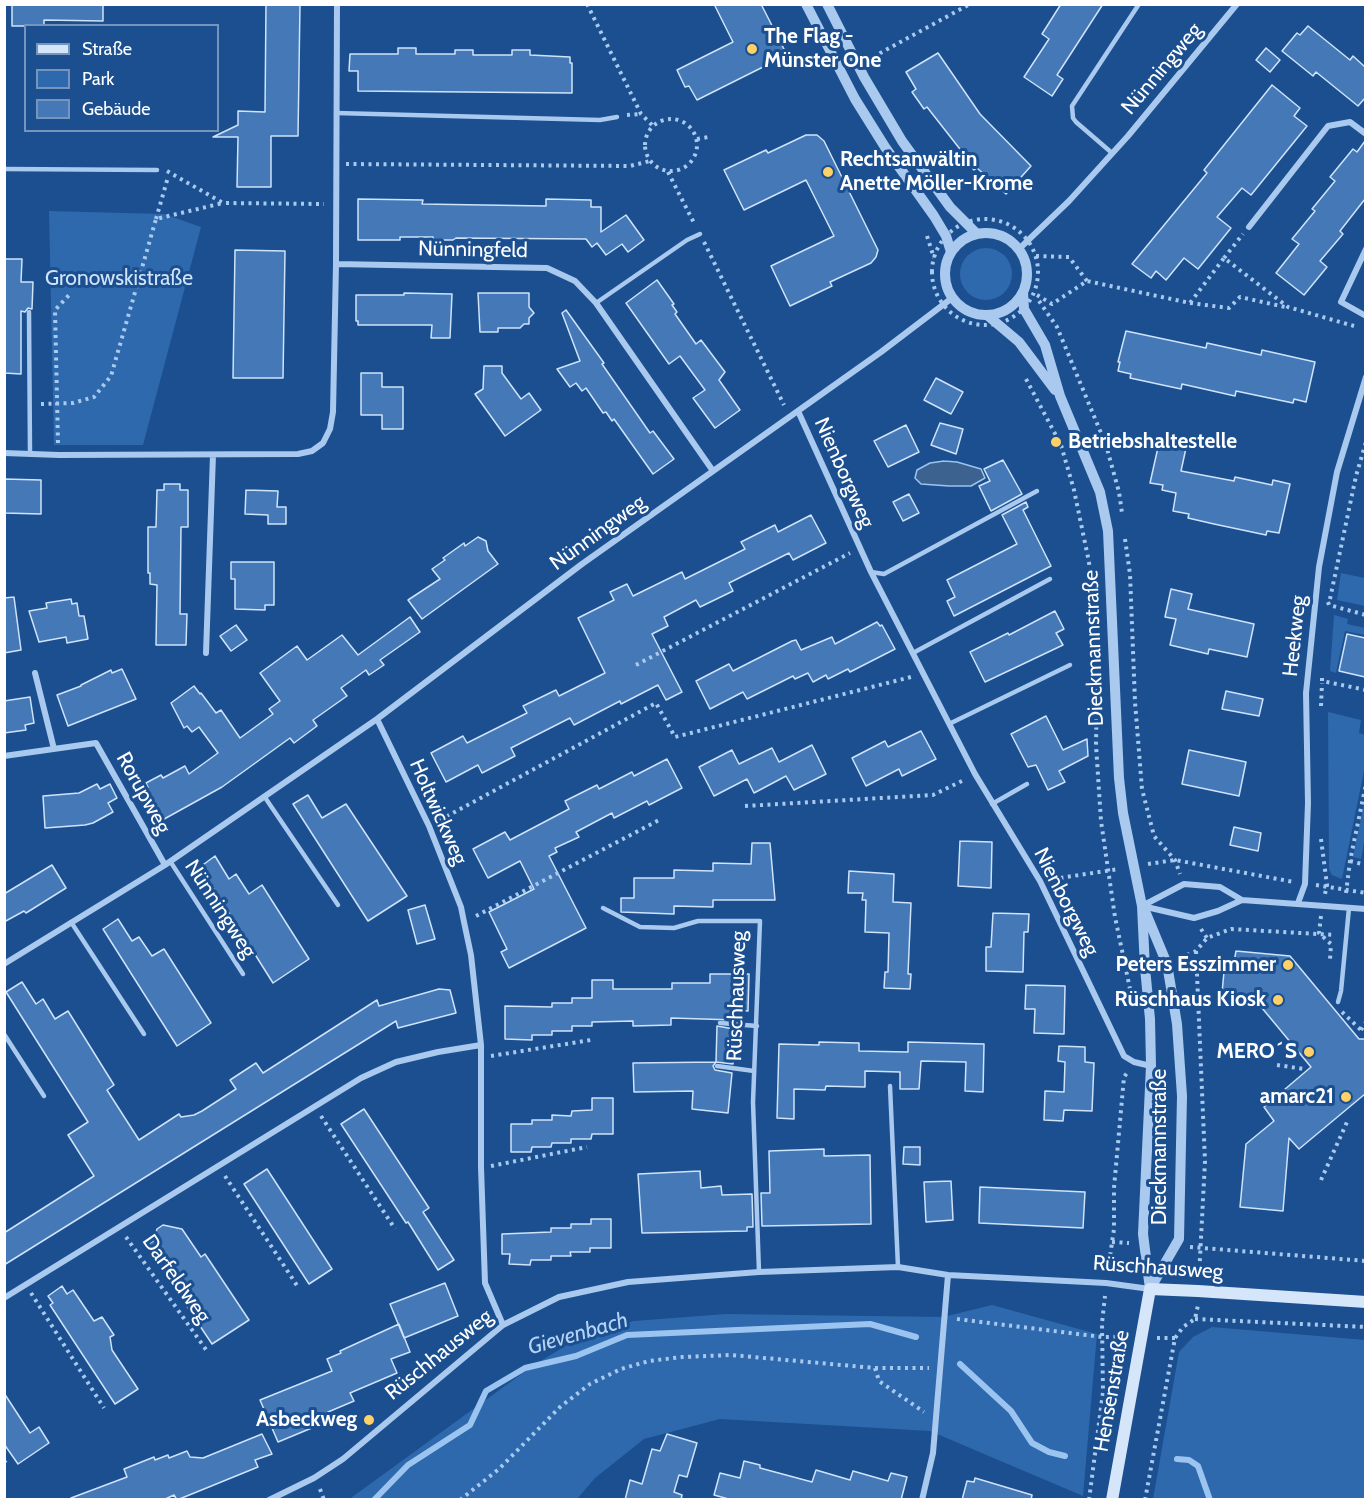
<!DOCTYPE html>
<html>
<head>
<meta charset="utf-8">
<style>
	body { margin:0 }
	#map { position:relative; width:1370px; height:1504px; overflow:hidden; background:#1b4f8f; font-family:Cabin,sans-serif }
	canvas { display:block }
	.frame { position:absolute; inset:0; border:6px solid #fff; pointer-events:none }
	.legend { position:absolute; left:24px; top:24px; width:195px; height:108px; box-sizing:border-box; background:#1b4f8f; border:2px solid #7695bc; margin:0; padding:8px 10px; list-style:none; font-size:18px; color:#fff }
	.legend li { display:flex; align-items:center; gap:12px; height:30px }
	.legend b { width:30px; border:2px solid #7695bc }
</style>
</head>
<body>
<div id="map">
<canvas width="1370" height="1504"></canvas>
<div class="frame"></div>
<ul class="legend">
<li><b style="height:8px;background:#d6e6fa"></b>Straße</li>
<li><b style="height:16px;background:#2e69ad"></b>Park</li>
<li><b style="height:16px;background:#4478b7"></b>Gebäude</li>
</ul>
</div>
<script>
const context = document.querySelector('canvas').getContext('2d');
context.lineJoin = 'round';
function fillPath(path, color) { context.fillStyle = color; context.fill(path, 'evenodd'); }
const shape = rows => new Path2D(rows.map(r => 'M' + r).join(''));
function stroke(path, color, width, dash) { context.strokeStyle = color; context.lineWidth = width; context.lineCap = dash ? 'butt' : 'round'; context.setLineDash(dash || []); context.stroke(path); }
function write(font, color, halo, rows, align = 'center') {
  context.font = font + ' Cabin,sans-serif'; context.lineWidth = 6; context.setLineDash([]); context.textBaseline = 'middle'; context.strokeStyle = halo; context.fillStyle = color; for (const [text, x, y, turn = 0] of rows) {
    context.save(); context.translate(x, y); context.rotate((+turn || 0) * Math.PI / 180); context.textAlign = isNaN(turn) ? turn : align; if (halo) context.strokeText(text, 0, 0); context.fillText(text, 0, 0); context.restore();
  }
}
fillPath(shape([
	[49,211,164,214,201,227,143,445,54,445],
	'960 274a26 26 0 1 1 52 0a26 26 0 1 1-52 0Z',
	[1341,573,1365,578,1365,606,1337,600],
	[1334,615,1348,619,1347,624,1366,628,1365,635,1345,631,1336,673,1330,671],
	[1328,712,1361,720,1359,733,1365,735,1365,766,1342,879,1332,875,1329,869],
	[1365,799,1365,837,1361,859,1353,857],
	[992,1305,1097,1334,1083,1496,930,1431,720,1419,644,1439,595,1478,577,1499,348,1500,531,1367,585,1334,634,1321,725,1314,943,1317],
	[1212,1327,1365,1340,1365,1499,1153,1499,1179,1352,1193,1337]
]), '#2e69ad');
const water = shape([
	[944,461,957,462,981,469,985,478,971,486,949,486,921,484,915,478,917,470,930,463,944,461]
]);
fillPath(water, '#3c6290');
stroke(water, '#9cc4f0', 1.5);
stroke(shape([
	[960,1364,1011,1411,1032,1443,1049,1452,1065,1456],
	[1177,1459,1189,1460,1198,1466,1210,1500],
	[374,1500,408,1465,470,1425,486,1391,525,1368,576,1356,627,1335,870,1324,916,1337]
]), '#9cc4f0', 6);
const building = shape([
	[12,4,103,4,103,21,44,20,44,26,12,26,12,4],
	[266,4,300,4,298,136,271,136,271,187,237,187,238,137,213,137,238,125,238,111,265,112,266,4],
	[714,4,761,4,787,55,697,100,689,86,685,87,677,70,733,42,714,4],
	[1061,4,1103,4,1057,75,1063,79,1052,96,1024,77,1049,39,1042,34,1061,4],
	[1308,26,1350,60,1353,56,1365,67,1365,98,1358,106,1316,72,1313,76,1282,51,1297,33,1300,35,1308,26],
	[398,48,416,48,416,54,455,54,455,50,473,50,473,55,512,55,512,50,530,50,530,55,570,57,570,63,572,63,572,93,358,91,358,71,349,71,350,54,398,54,398,48],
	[1266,48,1280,60,1270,72,1256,60,1266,48],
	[938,53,980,114,1031,166,1006,194,977,168,974,170,960,155,963,153,927,107,924,109,912,92,916,89,906,72,938,53],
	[1272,85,1300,108,1294,116,1307,126,1251,195,1242,188,1217,217,1231,228,1198,269,1184,258,1166,280,1156,271,1151,278,1132,264,1207,173,1204,170,1272,85],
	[806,135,817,135,824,141,878,250,876,257,871,263,830,282,832,286,790,306,771,266,834,236,806,180,744,210,724,170,766,150,768,153,806,135],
	[1365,141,1365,199,1340,231,1343,234,1320,261,1327,267,1304,295,1276,273,1299,244,1292,239,1315,211,1312,209,1335,181,1330,177,1353,149,1357,152,1365,141],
	[358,199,423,200,422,204,546,206,546,199,591,200,591,207,601,207,601,232,626,215,644,240,628,252,622,244,606,255,597,243,592,247,586,239,456,238,453,240,433,240,433,237,400,237,400,240,358,240,358,199],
	[235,250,285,251,283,378,233,378,235,250],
	[4,259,22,259,21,282,33,282,32,309,28,308,25,312,21,311,21,374,4,373,4,259],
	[657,280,674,304,672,305,677,312,675,314,696,344,701,340,725,372,719,380,740,410,715,428,693,398,705,390,680,356,669,364,626,303,657,280],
	[404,293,452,294,450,338,431,338,432,325,358,325,358,321,356,321,356,295,404,295,404,293],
	[478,293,529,293,529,307,534,313,529,318,529,324,524,324,520,328,498,328,498,332,480,332,478,293],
	[566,310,604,363,602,364,650,433,653,431,674,459,653,474,614,419,612,421,606,412,603,413,586,388,582,391,576,383,570,387,557,369,580,361,562,313,566,310],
	[1126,331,1206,348,1207,343,1261,355,1262,350,1315,362,1306,402,1294,399,1293,403,1236,391,1235,396,1182,384,1181,389,1130,378,1131,374,1118,371,1120,362,1118,362,1126,331],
	[484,366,502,366,502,373,521,399,529,393,541,410,505,436,475,394,483,389,484,366],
	[361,373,382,373,382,387,403,387,403,429,382,429,382,415,361,415,361,373],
	[936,378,963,392,951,414,924,400,936,378],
	[940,423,963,429,956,454,931,445,940,423],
	[906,425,919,452,888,467,874,441,906,425],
	[1159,443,1186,448,1181,471,1234,481,1235,477,1272,485,1273,480,1290,484,1279,533,1267,531,1266,535,1214,524,1188,518,1189,514,1173,511,1176,493,1162,490,1163,485,1150,483,1159,443],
	[1003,460,1022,494,991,511,979,486,990,481,984,469,1003,460],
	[4,479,41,480,41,514,4,513,4,479],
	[164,484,180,484,180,490,188,490,188,527,181,527,180,614,187,614,186,645,156,645,157,585,150,584,150,573,148,573,148,527,156,527,157,490,164,490,164,484],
	[246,490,278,491,277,507,286,507,286,524,268,524,268,515,245,514,246,490],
	[909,494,919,513,903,521,893,502,909,494],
	[1026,502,1028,507,1023,510,1051,566,954,616,947,601,955,597,947,580,1017,544,1002,515,1026,502],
	[811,515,826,543,793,560,789,553,729,583,733,591,700,607,696,600,664,617,668,626,652,634,682,692,666,700,658,685,621,704,620,701,574,725,570,718,511,748,515,756,482,773,478,765,446,782,431,753,463,736,467,743,527,713,523,706,556,690,559,696,605,673,578,618,614,600,610,592,627,584,633,596,682,572,685,579,745,549,741,542,775,525,778,532,811,515],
	[478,537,486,541,488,551,498,564,422,619,408,600,440,579,432,569,445,560,443,558,464,543,465,546,478,537],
	[231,562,274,562,274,605,265,605,265,610,235,609,235,579,231,579,231,562],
	[1171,589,1192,594,1188,609,1254,624,1247,657,1209,649,1208,654,1170,645,1176,619,1165,617,1171,589],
	[14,597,21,650,4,653,4,598,14,597],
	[71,599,72,604,77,603,79,616,84,616,88,639,67,643,66,637,39,642,29,611,47,608,46,603,71,599],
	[1055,611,1064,629,1056,633,1063,645,985,682,970,652,1008,633,1009,635,1055,611],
	[410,617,420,632,380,660,384,665,369,675,366,670,341,688,347,696,313,720,317,726,294,743,290,738,222,787,157,823,140,791,148,787,146,783,161,775,163,778,185,766,189,774,218,753,199,727,192,732,187,726,184,728,171,703,194,686,200,694,201,693,216,713,221,710,240,738,273,714,269,709,280,701,260,673,297,646,307,660,342,635,358,655,410,617],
	[877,622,880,626,882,625,895,649,850,672,848,669,828,679,826,675,813,682,808,673,795,679,793,676,747,699,743,692,710,709,696,681,729,664,733,671,792,641,796,640,801,650,832,637,835,644,877,622],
	[236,625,247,640,231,651,220,636,236,625],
	[1347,634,1365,638,1365,677,1339,671,1347,634],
	[122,669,136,699,68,726,57,695,81,686,81,685,111,670,112,673,122,669],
	[1226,691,1263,699,1259,716,1222,709,1226,691],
	[30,697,34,723,25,725,26,730,4,733,4,701,30,697],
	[1046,716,1063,750,1087,739,1088,756,1059,771,1065,782,1048,790,1036,765,1028,767,1011,734,1046,716],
	[921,731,936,759,902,776,899,769,866,786,852,758,885,741,888,747,921,731],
	[812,745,826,774,794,790,786,776,754,793,747,779,714,796,699,767,732,750,739,764,772,748,779,762,812,745],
	[1189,750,1246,762,1239,796,1182,784,1189,750],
	[667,759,682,788,649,805,647,801,614,818,612,813,576,832,579,837,555,848,557,852,549,856,586,928,509,968,501,952,507,949,489,912,534,889,520,861,488,878,473,849,505,832,510,840,569,809,565,801,597,785,599,789,632,772,634,776,667,759],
	[97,784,100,789,110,784,117,798,108,803,113,812,93,823,85,825,45,828,43,796,79,793,97,784],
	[308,795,322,818,346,804,407,896,368,921,293,804,308,795],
	[1234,827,1261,833,1258,851,1230,845,1234,827],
	[960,841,992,842,991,888,958,886,960,841],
	[752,843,770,843,775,900,713,900,713,907,674,906,674,914,621,912,621,898,634,898,634,878,674,878,674,870,713,871,713,863,751,864,752,843],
	[215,856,229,879,236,874,249,894,262,885,309,959,273,983,200,867,215,856],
	[52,865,66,888,26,913,24,911,4,922,4,894,52,865],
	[849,871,894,874,893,902,911,903,908,974,911,974,910,989,884,988,885,972,888,972,889,933,865,932,866,900,862,900,863,893,848,893,849,871],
	[425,905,435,939,417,944,408,910,425,905],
	[993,913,1029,914,1028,932,1024,932,1023,972,986,971,986,947,991,947,993,913],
	[118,919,132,941,139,937,152,956,164,949,211,1023,177,1046,103,929,118,919],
	[1236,951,1290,956,1359,1039,1365,1039,1365,1094,1299,1149,1289,1138,1283,1211,1240,1207,1246,1144,1274,1121,1264,1107,1311,1067,1262,1008,1231,1005,1232,994,1222,993,1225,961,1234,962,1236,951],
	[710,974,749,974,748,1011,735,1010,735,1020,671,1018,671,1025,633,1026,633,1021,592,1022,592,1026,572,1026,572,1031,552,1031,552,1035,532,1035,532,1040,505,1039,505,1006,552,1007,552,1003,572,1003,572,998,592,998,592,980,613,980,613,989,672,989,672,983,710,983,710,974],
	[22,982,36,1004,43,999,55,1019,68,1011,114,1085,107,1090,139,1140,179,1114,181,1117,194,1115,202,1111,236,1089,230,1080,256,1063,263,1073,377,1000,379,1006,439,989,450,990,456,1013,398,1028,396,1021,4,1265,4,1233,94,1176,68,1135,88,1122,6,992,22,982],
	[1026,985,1065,986,1064,1034,1034,1033,1035,1009,1025,1009,1026,985],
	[717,1026,734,1029,733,1064,716,1062,717,1026],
	[819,1042,859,1043,859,1051,908,1052,908,1042,984,1044,983,1092,965,1091,966,1062,921,1061,919,1089,900,1089,900,1072,865,1071,865,1087,826,1086,825,1090,794,1089,794,1119,777,1118,779,1044,819,1045,819,1042],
	[1059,1046,1085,1047,1085,1062,1094,1063,1092,1111,1064,1110,1063,1121,1044,1120,1045,1091,1064,1092,1065,1062,1058,1061,1059,1046],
	[716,1062,713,1066,715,1070,732,1073,728,1113,692,1109,693,1091,634,1092,633,1063,716,1062],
	[592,1098,613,1098,613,1134,592,1134,591,1139,571,1139,571,1143,552,1143,551,1147,532,1147,531,1152,511,1152,511,1124,532,1124,532,1120,552,1120,552,1115,571,1116,572,1111,592,1110,592,1098],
	[364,1109,429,1208,423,1212,454,1260,438,1270,408,1222,406,1223,341,1124,364,1109],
	[904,1147,920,1147,920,1165,903,1164,904,1147],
	[824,1149,824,1156,870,1155,871,1224,762,1226,761,1193,770,1193,769,1151,824,1149],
	[267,1169,332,1269,309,1284,244,1184,267,1169],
	[700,1171,701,1188,721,1186,722,1195,752,1194,753,1227,747,1227,747,1231,642,1233,638,1174,700,1171],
	[951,1181,953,1220,926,1222,924,1182,951,1181],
	[980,1187,1085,1192,1083,1228,979,1223,980,1187],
	[591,1219,611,1219,611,1248,590,1248,590,1252,570,1252,571,1256,551,1256,551,1260,531,1260,530,1265,509,1264,510,1254,502,1254,502,1234,551,1232,551,1228,571,1228,571,1224,591,1224,591,1219],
	[163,1225,182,1229,201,1257,205,1254,249,1320,212,1344,146,1245,153,1241,157,1229,163,1225],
	[445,1283,458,1316,404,1338,390,1304,445,1283],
	[62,1286,67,1294,73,1290,94,1321,102,1317,114,1335,110,1337,112,1350,138,1389,115,1404,50,1305,53,1303,48,1296,62,1286],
	[399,1324,410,1352,391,1359,397,1373,350,1393,354,1401,328,1412,331,1420,278,1442,260,1400,332,1371,327,1359,341,1353,340,1351,399,1324],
	[4,1393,30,1433,39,1427,49,1443,18,1464,4,1444,4,1393],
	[262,1434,272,1454,255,1460,258,1467,177,1500,174,1495,163,1500,71,1500,71,1498,127,1477,124,1469,154,1457,155,1460,168,1455,169,1458,187,1451,190,1457,203,1458,262,1434],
	[667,1434,697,1443,687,1477,679,1475,674,1492,682,1495,681,1500,625,1500,630,1480,642,1484,652,1449,660,1451,667,1434],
	[744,1461,760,1465,760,1468,812,1482,816,1470,850,1480,853,1471,888,1481,891,1473,907,1477,901,1500,732,1500,714,1495,720,1473,740,1478,744,1461],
	[975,1478,1032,1495,1031,1500,962,1500,967,1481,974,1482,975,1478]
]);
fillPath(building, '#4478b7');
stroke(building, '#cfe3fa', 1.5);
stroke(shape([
	[587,4,641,114,653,126],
	[873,57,970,4],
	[627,115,641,114],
	'645 145a26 26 0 1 1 52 0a26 26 0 1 1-52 0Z',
	[697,139,708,137],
	[346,164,630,166,650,161],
	[167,171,223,203,324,204],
	[668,172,695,225],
	[156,219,168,177],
	'932 272a53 53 0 1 1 106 0a53 53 0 1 1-106 0Z',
	[927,236,934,258],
	[704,242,784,405],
	[1036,256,1069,257,1087,281],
	[1224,258,1243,234],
	[1037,295,1052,304,1087,281,1190,303,1224,258,1288,307,1354,326],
	[1039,301,1057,327,1106,445,1119,492,1122,513],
	[1190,303,1229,308,1240,297,1285,307],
	[1026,379,1061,445,1074,490,1089,562,1097,683,1096,745,1101,821,1115,917,1130,989],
	[41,404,73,403,94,397,111,376,156,219,223,203],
	[58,443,55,310,71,293],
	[1125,539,1130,574,1135,702,1142,789,1154,836,1175,860,1180,874],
	[1330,599,1356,476,1366,442],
	[1328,602,1329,605,1366,615],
	[636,665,850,553],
	[1322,678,1322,681,1366,690],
	[1321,706,1322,683],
	[745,806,933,795,964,780],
	[440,820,656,703,675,737,911,677],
	[1321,839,1327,885,1325,894],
	[1350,861,1366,865],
	[1148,864,1175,860,1294,882],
	[1053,879,1119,869],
	[1316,885,1366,893],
	[1346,893,1350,861,1366,784],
	[476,916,661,819],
	[1321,916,1319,933,1331,944,1330,960],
	[1201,929,1207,938],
	[1196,951,1205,1161,1199,1277],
	[1180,958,1196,951,1207,938,1231,929,1335,935],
	[1342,1012,1361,1030],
	[1361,1030,1366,1022],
	[491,1056,591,1040],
	[1277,1065,1304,1069],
	[321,1116,395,1229],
	[491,1166,587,1147],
	[225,1176,298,1287],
	[1321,1180,1347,1122],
	[126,1237,207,1351],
	[1112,1242,1129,1243],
	[1190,1247,1366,1261],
	[1108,1270,1114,1229,1114,1188,1124,1077,1127,1073],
	[31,1293,104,1408],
	[957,1319,1102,1337,1128,1337],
	[1195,1319,1366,1327],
	[1157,1338,1175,1338],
	[875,1368,879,1381,924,1412],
	[4,1461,6,1463],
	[320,1489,324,1500],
	[460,1500,499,1469,560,1407,590,1384,621,1369,649,1361,682,1357,731,1355,875,1368,929,1368],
	[1089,1500,1103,1392,1102,1323,1105,1296],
	[1145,1500,1175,1338,1183,1327,1195,1319,1198,1305]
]), '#a9c9ee', 4, [3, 4.5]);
stroke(shape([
	[336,113,600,120,617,117],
	[1112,153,1076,122,1073,118,1072,106,1139,4],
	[4,169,157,170],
	[596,303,687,240,700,234],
	[29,312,30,453],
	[871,572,884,574,1037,491],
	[913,653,1050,579],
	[949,724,1070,665],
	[264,796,338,905],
	[992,804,1027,784],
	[170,861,243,974],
	[603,908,640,927,674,928,698,921,760,921,753,1102,759,1272],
	[71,922,144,1034],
	[1338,1002,1341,991,1349,908],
	[720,1023,757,1026],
	[4,1034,44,1096],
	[717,1066,754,1071],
	[890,1086,898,1267]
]), '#a9c9ee', 4.5);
stroke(shape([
	[1249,227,1328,126,1350,122,1366,134],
	[1019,249,1069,201,1128,136,1237,4],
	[1366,249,1341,302,1366,316],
	[336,264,547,268,575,281,596,303,713,471],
	[798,411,871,572,975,774,1040,881,1124,1056,1134,1062,1151,1066],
	[4,453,59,455,298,454,312,451,323,443,330,429,333,412,336,264,337,4],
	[206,653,213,455],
	[35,673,54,749],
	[377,719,429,826,461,907,464,922,471,955,481,1045,481,1167,485,1283,503,1325],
	[4,756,96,743,165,865],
	[1298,903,1305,884,1308,803,1306,693,1319,567,1337,472,1366,377],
	[1142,906,1184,884,1220,887,1242,900,1366,909],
	[1142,906,1194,918,1218,911,1242,900],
	[4,964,165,865,377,719,582,564,881,352,952,298],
	[4,1298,361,1078,396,1062,438,1052,481,1045],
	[269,1500,314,1478,343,1459,503,1325,559,1297,628,1282,759,1272,898,1267,948,1275,1106,1283,1150,1289],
	[922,1500,933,1453,948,1275]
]), '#a9c9ee', 6);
stroke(shape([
	[806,4,855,99,885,147,934,216,946,236,951,252],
	[827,4,864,77,902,141,950,207,977,234],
	'945 274a41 41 0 1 1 82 0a41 41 0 1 1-82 0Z',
	[1023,292,1024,309,1045,345,1060,396,1100,492,1108,531,1119,778,1123,813,1142,906,1145,968,1150,1019,1151,1066,1143,1234,1150,1289],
	[987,315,1019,342,1055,390],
	[1145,911,1167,964,1177,1024,1182,1096,1179,1239,1150,1289]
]), '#a9c9ee', 10);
stroke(shape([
	[1112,1500,1150,1289,1198,1291,1366,1302]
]), '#d6e6fa', 12);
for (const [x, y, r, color] of [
	[752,49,6,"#ffd166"],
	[828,172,6,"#ffd166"],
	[1056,442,6,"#ffd166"],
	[1288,965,6,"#ffd166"],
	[1278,1000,6,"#ffd166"],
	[1309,1052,6,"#ffd166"],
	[1346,1097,6,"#ffd166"],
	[369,1420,6,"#ffd166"]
]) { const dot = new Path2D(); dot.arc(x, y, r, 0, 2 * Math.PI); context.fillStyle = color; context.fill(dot); stroke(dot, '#1b4f8f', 2); }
write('bold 21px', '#fff', '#1b4f8f', [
	["The Flag -",764,37,"left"],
	["Münster One",764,61,"left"],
	["Rechtsanwältin",840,160,"left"],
	["Anette Möller-Krome",840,184,"left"],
	["Betriebshaltestelle",1068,442,"left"],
	["Peters Esszimmer",1276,965],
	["Rüschhaus Kiosk",1266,1000],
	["MERO´S",1297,1052],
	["amarc21",1334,1097],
	["Asbeckweg",357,1420]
], 'right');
write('21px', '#fff', '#1b4f8f', [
	["Nünningweg",1162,69,-50],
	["Nünningfeld",473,250,1],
	["Nienborgweg",844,473,66],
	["Nünningweg",598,533,-36],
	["Heekweg",1295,636,-84],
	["Dieckmannstraße",1094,648,-92],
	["Rorupweg",143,793,61],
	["Holtwickweg",438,812,66],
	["Nienborgweg",1066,902,63],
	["Nünningweg",220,909,57],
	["Rüschhausweg",737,996,-88],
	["Dieckmannstraße",1160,1147,-90],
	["Rüschhausweg",1158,1268,4],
	["Darfeldweg",176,1279,55],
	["Rüschhausweg",439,1355,-39],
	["Hensenstraße",1112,1391,-80]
]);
write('21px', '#cfe3fa', '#1b4f8f', [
	["Gronowskistraße",119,279]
]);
write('italic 22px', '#b5d3f5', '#1b4f8f', [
	["Gievenbach",578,1334,-16]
]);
</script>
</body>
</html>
